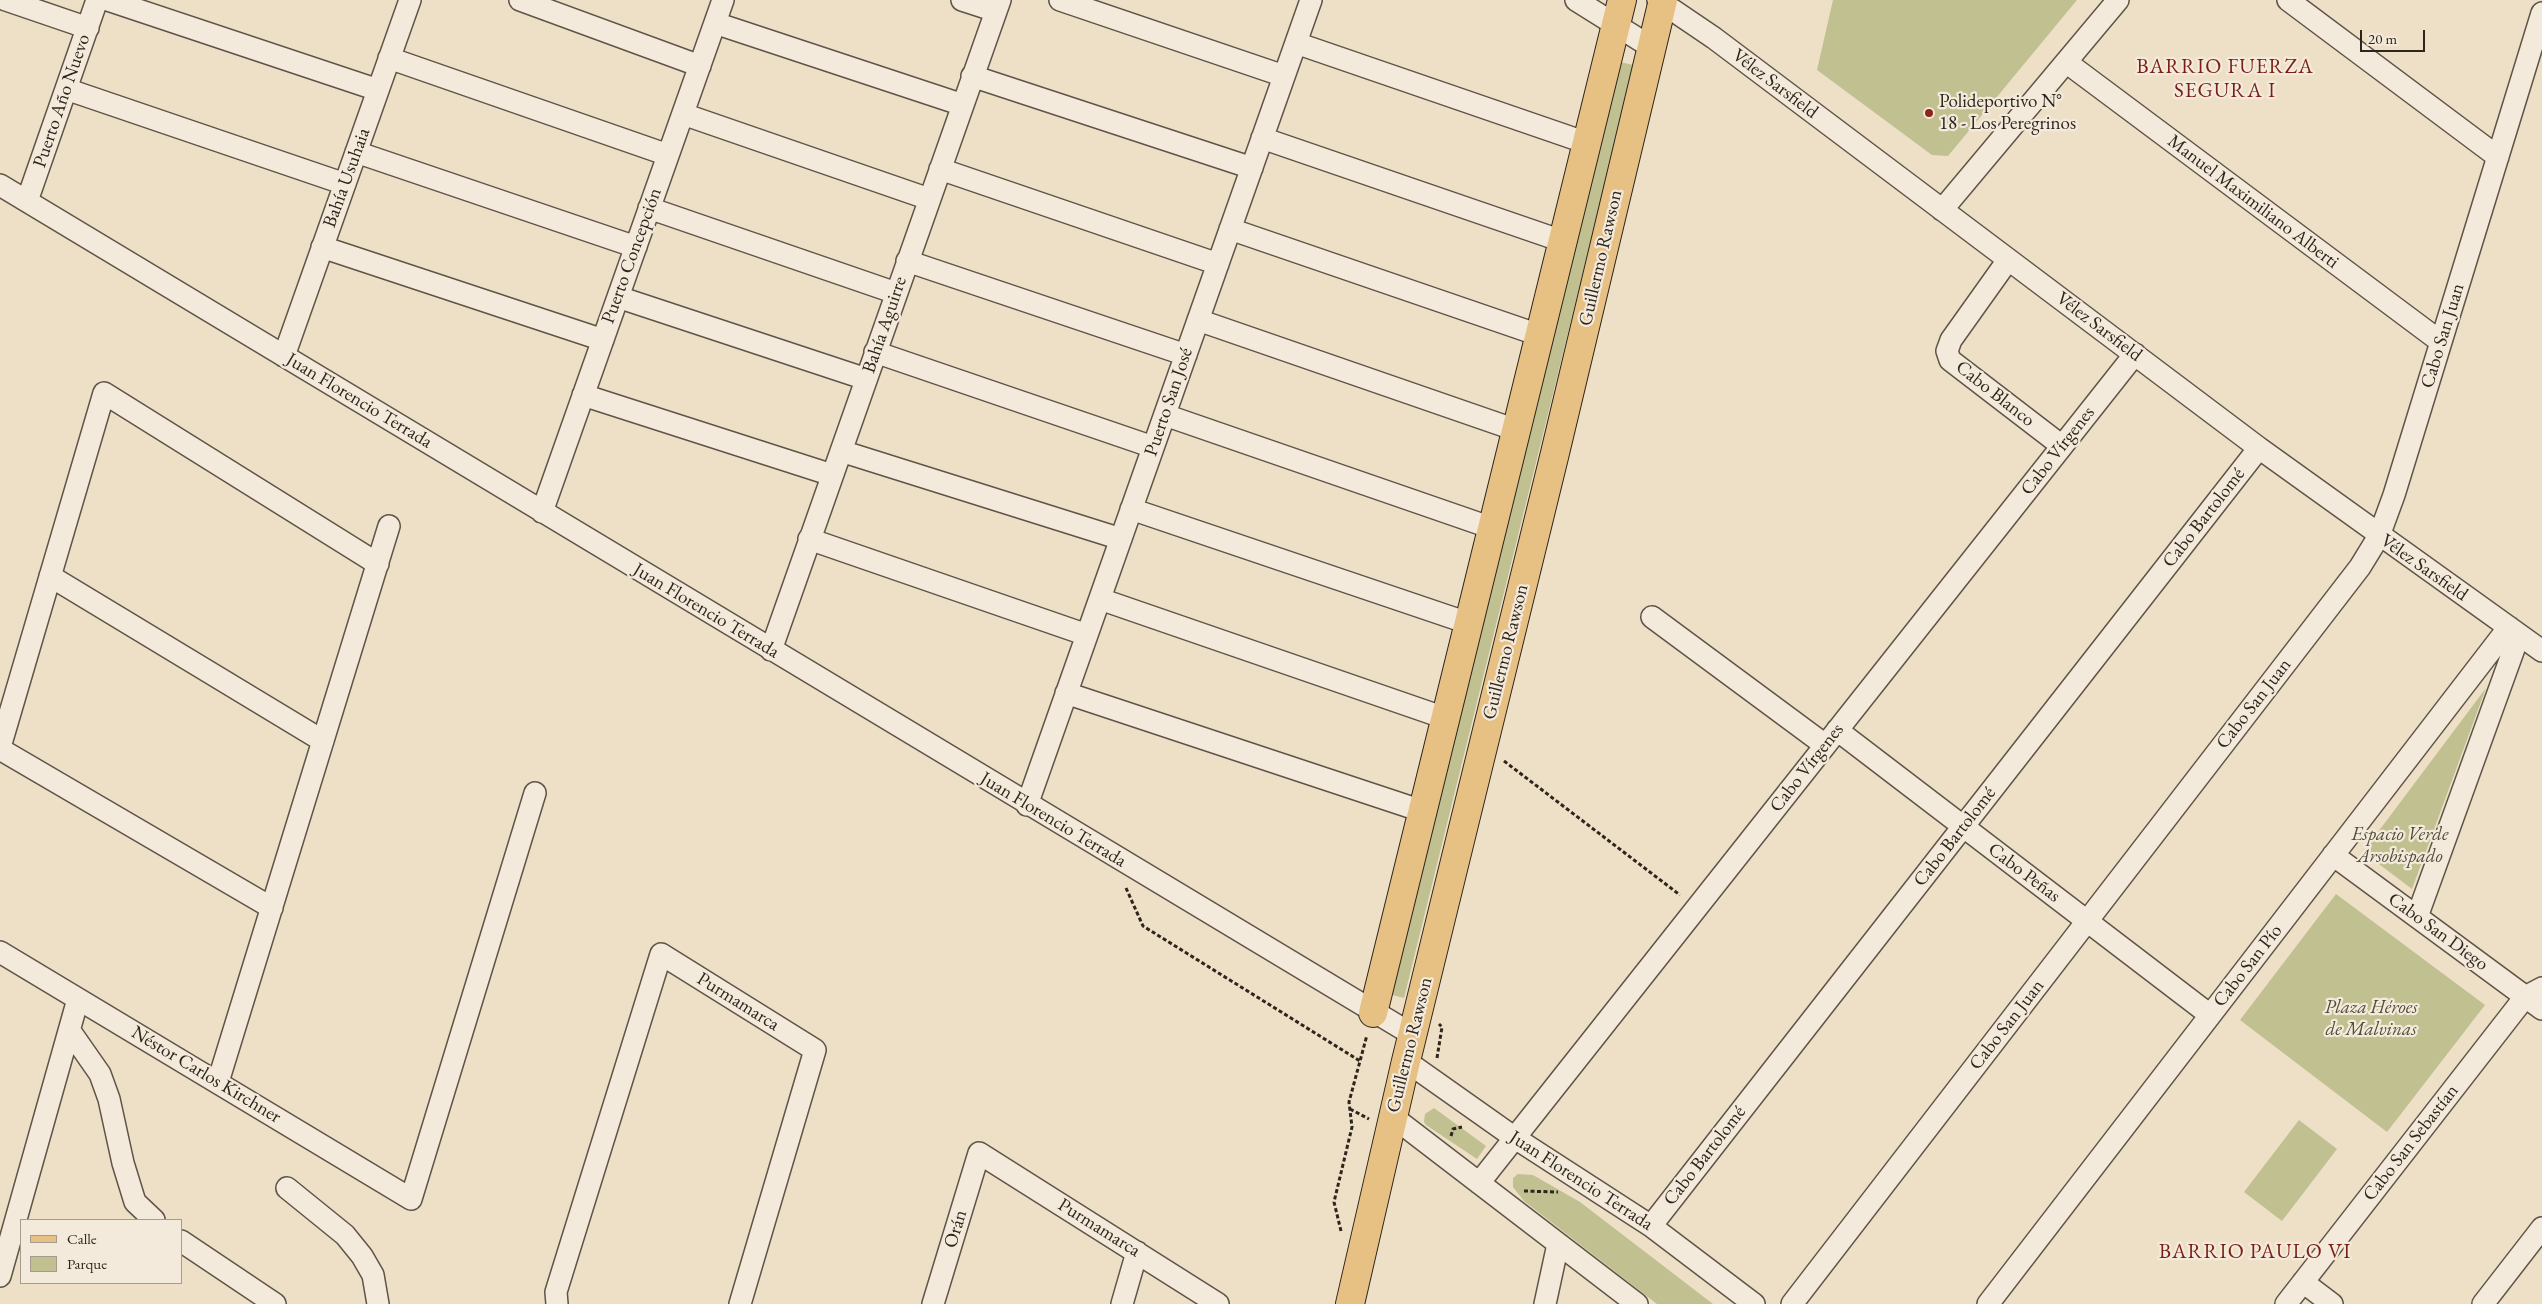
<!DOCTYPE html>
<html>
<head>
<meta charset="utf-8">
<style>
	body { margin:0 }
	#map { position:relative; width:2542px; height:1304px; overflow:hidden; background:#eedfc7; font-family:"EB Garamond",serif }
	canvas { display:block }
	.legend { position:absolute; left:20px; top:1219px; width:162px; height:65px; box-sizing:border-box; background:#f4eadb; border:1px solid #a59b8f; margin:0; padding:6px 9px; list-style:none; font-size:15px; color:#2e251c }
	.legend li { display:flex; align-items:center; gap:10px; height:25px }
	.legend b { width:25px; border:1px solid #a59b8f }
	.scale { position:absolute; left:2360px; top:30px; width:65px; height:22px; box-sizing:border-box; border:2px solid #2e251c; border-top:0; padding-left:6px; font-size:15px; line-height:18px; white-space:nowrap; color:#2e251c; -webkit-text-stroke:4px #f4eadb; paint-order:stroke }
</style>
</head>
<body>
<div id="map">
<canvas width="2542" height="1304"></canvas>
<ul class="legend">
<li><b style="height:6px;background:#e7c084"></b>Calle</li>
<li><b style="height:14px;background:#c0c091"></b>Parque</li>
</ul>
<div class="scale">20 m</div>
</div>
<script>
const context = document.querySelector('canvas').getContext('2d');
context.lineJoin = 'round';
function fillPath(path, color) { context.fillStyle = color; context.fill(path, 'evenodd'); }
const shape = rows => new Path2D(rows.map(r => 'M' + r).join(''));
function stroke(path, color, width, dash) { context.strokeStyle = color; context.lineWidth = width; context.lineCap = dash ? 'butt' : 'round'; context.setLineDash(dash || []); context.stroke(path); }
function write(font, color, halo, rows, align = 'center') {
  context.font = font + ' "EB Garamond",serif'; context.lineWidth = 4.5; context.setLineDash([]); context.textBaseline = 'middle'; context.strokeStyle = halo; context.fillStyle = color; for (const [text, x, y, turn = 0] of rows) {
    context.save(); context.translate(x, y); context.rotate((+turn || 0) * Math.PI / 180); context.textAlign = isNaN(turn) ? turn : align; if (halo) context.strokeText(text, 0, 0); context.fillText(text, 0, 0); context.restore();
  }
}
fillPath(shape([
	[1833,0,2077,0,1948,156,1932,155,1817,70],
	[1619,62,1634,65,1404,998,1389,994],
	[2486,688,2412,889,2363,852],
	[2336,894,2485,1005,2387,1132,2240,1020],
	[1434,1108,1486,1146,1477,1159,1426,1125,1424,1122,1425,1114],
	[2299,1120,2337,1149,2282,1221,2244,1192],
	[1518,1174,1533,1175,1580,1202,1713,1304,1657,1304,1524,1201,1513,1187,1513,1178]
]), '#c0c091');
const minor = shape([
	[6,0,88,28],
	[108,0,378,90],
	[520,0,700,66],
	[962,0,996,11],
	[1060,0,1284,76],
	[1576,0,1651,47],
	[1658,0,1714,38,2259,448,2542,651],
	[2288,0,2498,157],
	[715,23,963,105],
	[1296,43,1587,143],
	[389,58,668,155],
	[2066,62,2441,342],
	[972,76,1252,168],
	[66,89,345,184],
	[683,114,929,199],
	[1262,138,1562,241],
	[356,152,636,247],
	[940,169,1218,264],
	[0,185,1413,1035],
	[27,201,97,0],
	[649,208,896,293],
	[1942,210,2118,0],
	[1230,229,1539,335],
	[322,247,603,340],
	[2008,260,1951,340,1947,351,1950,360,2062,446],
	[907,261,1186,355],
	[618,297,866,379],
	[1198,320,1516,430],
	[875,352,1153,447],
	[284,356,410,0],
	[583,395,832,475],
	[1165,415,1492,528],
	[841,451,1121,539],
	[1131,509,1468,623],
	[542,512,723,0],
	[809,539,1087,635],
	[50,576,323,741],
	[1100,599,1445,718],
	[1652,617,1825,745],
	[771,650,1000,0],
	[1066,693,1422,811],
	[1837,730,2210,1015],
	[0,747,104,393,378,564],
	[0,749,272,908],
	[1027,805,1311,0],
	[2333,855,2542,1009],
	[2417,917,2519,635],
	[0,952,411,1199,535,793],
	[70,1031,100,1074,109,1099,123,1163,135,1202,154,1220],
	[1406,1061,1515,1138,1651,1226,1754,1304],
	[218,1082,389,526],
	[1393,1117,1637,1304],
	[1479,1183,2135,354],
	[287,1188,345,1235,362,1256,373,1275,378,1304],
	[1651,1226,2259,448],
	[181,1241,275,1304],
	[0,1276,78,999],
	[2303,1282,2332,1304],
	[557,1304,556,1292,661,954,815,1050,740,1304],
	[933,1304,979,1153,1218,1304],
	[1122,1304,1137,1252],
	[1545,1304,1558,1244],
	[1792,1304,2360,567,2379,536,2394,495,2542,13],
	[1988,1304,2509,627],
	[2286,1304,2525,997,2542,988],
	[2483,1304,2542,1228]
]);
const major = shape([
	[1373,1013,1622,0],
	[1350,1304,1406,1061,1555,453,1663,0]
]);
stroke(minor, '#5e5447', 24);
stroke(major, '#2e251c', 30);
stroke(shape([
	[1504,761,1680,895],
	[1126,888,1143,926,1360,1061],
	[1437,1058,1442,1027,1439,1024],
	[1350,1109,1369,1119],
	[1451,1136,1453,1129,1462,1127],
	[1524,1191,1558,1192],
	[1341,1231,1334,1202,1352,1127,1349,1102,1367,1035]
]), '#2e251c', 3, [4, 2.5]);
stroke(minor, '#f4eadb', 21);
stroke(major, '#e7c084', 28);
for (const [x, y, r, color] of [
	[1929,113,5,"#8f2418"]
]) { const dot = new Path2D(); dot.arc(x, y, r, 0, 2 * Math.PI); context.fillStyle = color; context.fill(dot); stroke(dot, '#f4eadb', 2); }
write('19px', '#2e251c', '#f4eadb', [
	["Vélez Sarsfield",1775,84,37],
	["Puerto Año Nuevo",62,101,-71],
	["Bahía Usuhaia",347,178,-70],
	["Manuel Maximiliano Alberti",2253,202,37],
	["Puerto Concepción",632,256,-70],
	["Guillermo Rawson",1601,258,-77],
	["Bahía Aguirre",885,325,-71],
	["Vélez Sarsfield",2099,327,37],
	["Cabo San Juan",2443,336,-73],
	["Cabo Blanco",1995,394,38],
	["Juan Florencio Terrada",359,401,31],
	["Puerto San José",1169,402,-71],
	["Cabo Vírgenes",2058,451,-52],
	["Cabo Bartolomé",2204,518,-52],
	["Vélez Sarsfield",2424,568,35],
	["Juan Florencio Terrada",706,611,31],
	["Guillermo Rawson",1506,652,-76],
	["Cabo San Juan",2254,704,-52],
	["Cabo Vírgenes",1807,768,-52],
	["Juan Florencio Terrada",1053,820,31],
	["Cabo Bartolomé",1955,837,-52],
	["Cabo Peñas",2024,873,37],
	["Cabo San Diego",2438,932,36],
	["Cabo San Pío",2248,966,-52],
	["Purmamarca",738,1002,32],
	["Cabo San Juan",2007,1025,-52],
	["Guillermo Rawson",1410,1045,-76],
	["Néstor Carlos Kirchner",206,1075,31],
	["Cabo San Sebastían",2411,1143,-52],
	["Cabo Bartolomé",1705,1156,-52],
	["Juan Florencio Terrada",1581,1181,33],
	["Purmamarca",1099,1228,32],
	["Orán",956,1229,-73]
]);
write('19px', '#2e251c', '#f4eadb', [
	["Polideportivo N°",1939,102],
	["18 - Los Peregrinos",1939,124]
], 'left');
write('italic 19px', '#524c39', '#f4eadb', [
	["Espacio Verde",2400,835],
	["Arsobispado",2400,857],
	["Plaza Héroes",2371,1008],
	["de Malvinas",2371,1030]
]);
context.letterSpacing = '1px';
write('21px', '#7a1f14', '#f4eadb', [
	["BARRIO FUERZA",2225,67],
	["SEGURA I",2225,91],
	["BARRIO PAULO VI",2255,1252]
]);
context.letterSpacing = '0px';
</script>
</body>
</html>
